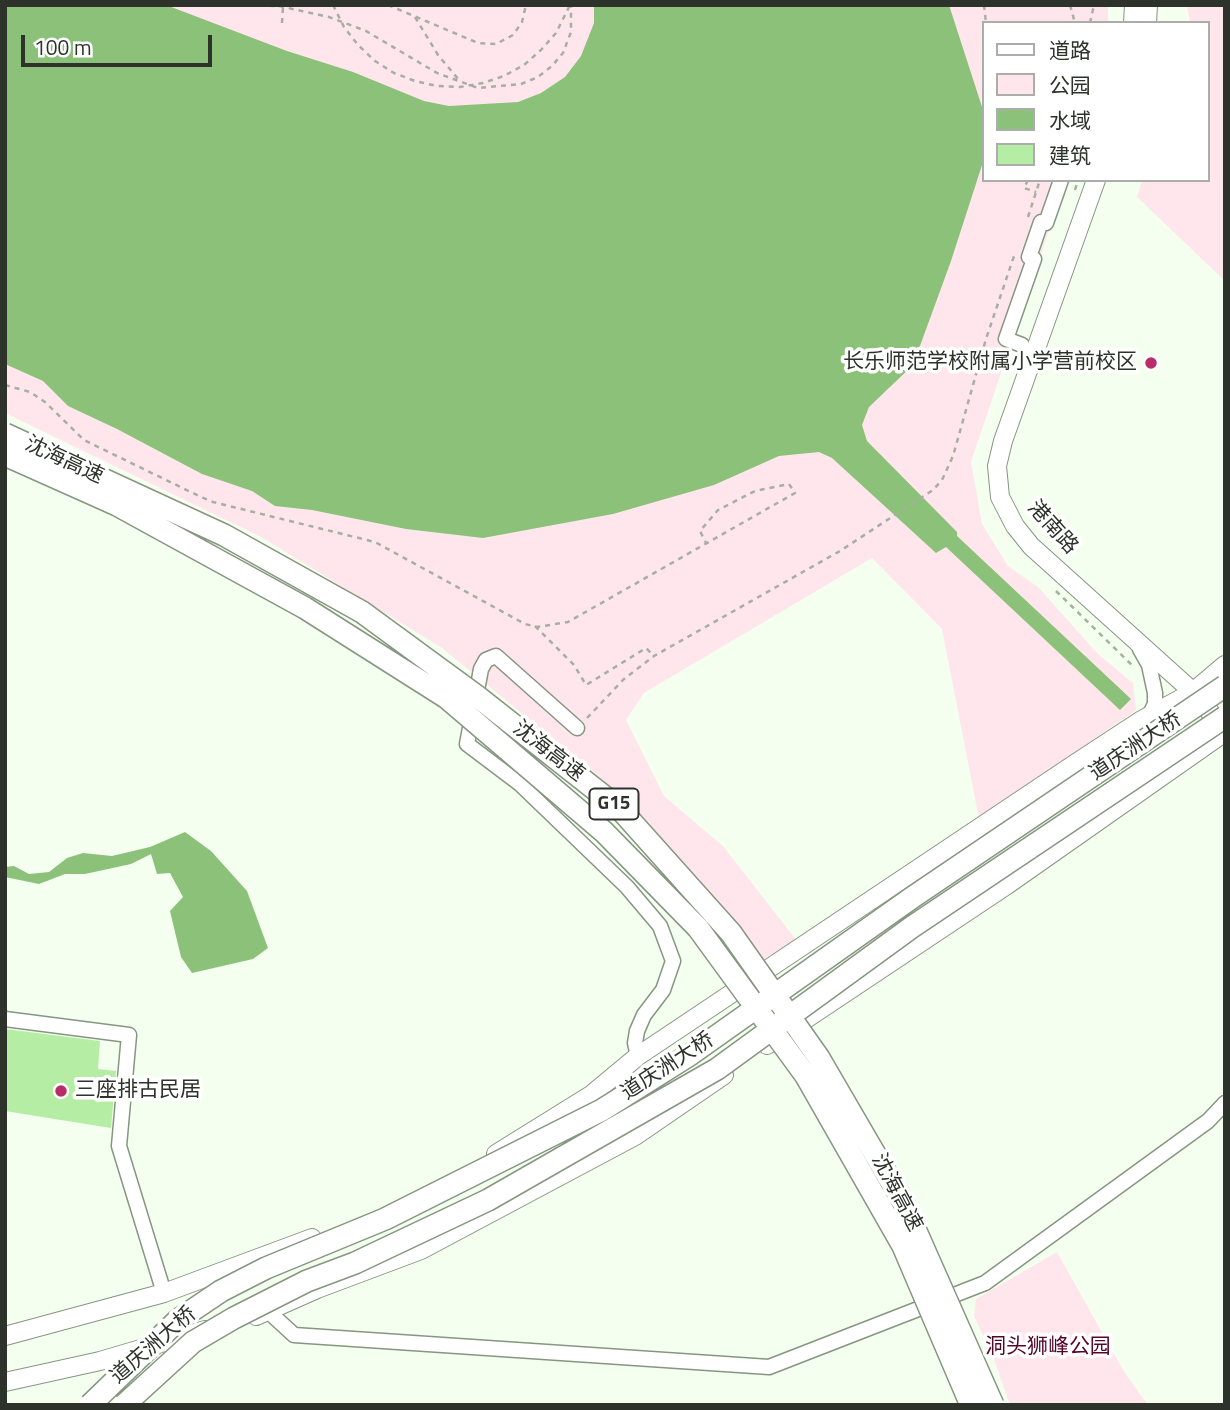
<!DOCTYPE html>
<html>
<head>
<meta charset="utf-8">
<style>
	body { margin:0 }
	#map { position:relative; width:1230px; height:1410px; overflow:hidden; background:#f4fff0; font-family:"Titillium Web","Noto Sans SC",sans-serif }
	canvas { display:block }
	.frame { position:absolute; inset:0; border:7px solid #2d332a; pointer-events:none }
	.legend { position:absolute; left:982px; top:21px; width:228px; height:161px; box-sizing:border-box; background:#fff; border:2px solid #abadaa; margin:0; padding:9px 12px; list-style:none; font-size:21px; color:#2d332a }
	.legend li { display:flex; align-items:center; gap:14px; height:35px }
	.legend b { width:35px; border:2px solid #abadaa }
	.scale { position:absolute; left:21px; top:35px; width:191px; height:32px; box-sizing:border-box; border:4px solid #2d332a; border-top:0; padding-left:9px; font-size:21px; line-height:24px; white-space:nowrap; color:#2d332a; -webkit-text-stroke:5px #fff; paint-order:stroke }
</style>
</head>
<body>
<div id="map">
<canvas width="1230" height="1410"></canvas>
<div class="frame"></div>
<ul class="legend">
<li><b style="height:9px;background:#fff"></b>道路</li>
<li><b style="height:19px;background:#ffe6ec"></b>公园</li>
<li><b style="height:19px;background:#8cc17a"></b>水域</li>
<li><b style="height:19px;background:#b6eda4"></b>建筑</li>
</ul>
<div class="scale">100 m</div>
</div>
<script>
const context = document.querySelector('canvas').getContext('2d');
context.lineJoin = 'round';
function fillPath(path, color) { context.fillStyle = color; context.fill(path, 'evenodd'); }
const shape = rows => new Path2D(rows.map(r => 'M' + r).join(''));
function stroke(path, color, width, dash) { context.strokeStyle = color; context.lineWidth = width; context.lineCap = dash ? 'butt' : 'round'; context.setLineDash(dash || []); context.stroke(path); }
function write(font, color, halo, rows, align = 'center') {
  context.font = font + ' "Titillium Web","Noto Sans SC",sans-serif'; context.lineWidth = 7; context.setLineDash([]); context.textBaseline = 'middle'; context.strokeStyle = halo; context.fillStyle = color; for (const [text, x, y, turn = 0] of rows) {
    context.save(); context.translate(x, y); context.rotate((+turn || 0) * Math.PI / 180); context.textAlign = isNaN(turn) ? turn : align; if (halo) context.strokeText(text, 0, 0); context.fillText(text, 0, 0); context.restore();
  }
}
fillPath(shape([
	[149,5,599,5,596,47,549,107,439,120],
	[941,5,1108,5,1108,23,983,23,983,180,1066,180,971,462,982,524,1008,566,1038,587,1098,654,1133,683,1136,710,979,819,942,629,872,558,644,693,626,720,664,796,723,846,797,941,761,960,602,779,442,648,261,537,5,413,5,358],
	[1187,5,1225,5,1225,281,1137,197,1142,180,1207,180,1207,23,1190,23],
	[1057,1252,1123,1370,1148,1405,1010,1405,993,1357,974,1316,976,1299]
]), '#ffe6ec');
fillPath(shape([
	[5,5,166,5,287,51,353,72,424,101,449,106,518,102,541,93,565,77,581,56,594,23,594,5,949,5,983,110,983,162,951,261,913,365,869,407,862,425,867,441,957,532,957,536,1131,699,1120,710,946,547,936,553,832,458,819,452,779,456,714,485,613,514,483,538,406,529,312,510,275,506,252,491,202,474,117,429,68,406,43,381,5,364],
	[185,832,211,851,247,891,268,948,253,959,192,973,181,957,170,911,183,897,170,873,157,874,151,854,131,864,85,874,65,874,39,884,5,877,5,867,14,866,29,874,49,872,67,858,83,853,112,856,150,847]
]), '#8cc17a');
fillPath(shape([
	[5,1029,100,1041,98,1069,116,1071,111,1128,5,1111]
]), '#b6eda4');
const minor = shape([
	[1022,345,1006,339,1034,259,1029,257,1041,222,1046,223,1061,180],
	[1140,649,1149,665,1155,693,1155,704,1149,716],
	[577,728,496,656,486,660,481,669,467,744,520,784,627,887,660,926,673,961,663,990,644,1015,637,1031,635,1043,638,1056],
	[5,1019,129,1035,119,1146,164,1293],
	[269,1312,294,1335,769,1367,985,1283,1208,1121,1225,1103]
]);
const major = shape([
	[1133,23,1134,5],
	[1147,23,1148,5],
	[1096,180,1003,441,997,466,1000,497,1015,526,1031,546,1193,692,1225,730],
	[767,1045,1007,885,1225,732],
	[496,1154,591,1095,638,1056,1076,763,1140,721,1193,692,1225,665],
	[256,1316,317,1289,421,1250,635,1136,724,1075],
	[5,1336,164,1293,312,1238],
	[5,1382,100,1361,205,1330]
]);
stroke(minor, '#869680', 17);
stroke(major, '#869680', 20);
stroke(shape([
	[209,5,279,6,329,17,366,31,437,73,478,88,521,84,538,77,552,66,563,53,571,32,571,5],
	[388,5,478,43,496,44,513,35,522,22,526,5],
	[984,5,986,23],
	[1070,5,1075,23],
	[415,17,438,55,459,80],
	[282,23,283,7],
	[1090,23,1094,5],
	[1028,180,1024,188,1036,192],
	[1075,190,1078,180],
	[1028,217,1040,180],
	[5,385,30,392,45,402,84,440,201,497,213,502,375,542,525,624,537,627,568,622,795,493,789,484,755,491,718,510,700,531,706,543],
	[1056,591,1134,667],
	[535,626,574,665,586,685,646,648,654,656],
	[587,718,624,679,654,656,840,551,933,490,942,480,953,456,986,339,1015,253]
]), '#a6afa2', 2.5, [5, 5]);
stroke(minor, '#fff', 14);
stroke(major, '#fff', 18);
const highwayBridge = shape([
	[5,434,224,535,362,612,478,697,620,809,731,933,819,1058,904,1204,993,1405],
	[5,455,117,505,305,608,447,698,604,832,698,928,806,1076,903,1246,971,1405],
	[90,1405,178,1320,221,1291,266,1268,385,1219,602,1110,691,1054,913,897,1225,686],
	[124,1405,193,1342,234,1318,307,1281,355,1263,488,1200,717,1069,912,927,1225,717]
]);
stroke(highwayBridge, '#869680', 24, []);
stroke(shape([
	[333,5,344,27,358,45,375,61,394,73,415,81,437,86,460,87,483,83,504,76,524,65,541,50,556,33,570,5]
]), '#a6afa2', 2.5, [5, 5]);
stroke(highwayBridge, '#fff', 21);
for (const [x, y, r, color] of [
	[1151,363,7,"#b92e68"],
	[61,1091,7,"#b92e68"]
]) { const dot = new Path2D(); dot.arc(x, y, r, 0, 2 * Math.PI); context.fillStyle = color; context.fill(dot); stroke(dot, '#fff', 2.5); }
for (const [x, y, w] of [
	[614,804,49]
]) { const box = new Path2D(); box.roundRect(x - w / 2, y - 15.5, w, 31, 5); context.fillStyle = '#fff'; context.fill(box); stroke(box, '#2d332a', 2); }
write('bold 19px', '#2d332a', null, [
	["G15",614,804]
]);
write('21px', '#2d332a', '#fff', [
	["长乐师范学校附属小学营前校区",1137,363],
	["三座排古民居",75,1091,"left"]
], 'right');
write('21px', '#2d332a', '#fff', [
	["沈海高速",64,461,25],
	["港南路",1052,528,48],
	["道庆洲大桥",1136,747,-34],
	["沈海高速",548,752,38],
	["道庆洲大桥",668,1067,-33],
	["沈海高速",896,1193,62],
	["道庆洲大桥",154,1346,-41]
]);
write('21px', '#55052a', '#fff', [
	["洞头狮峰公园",1048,1348]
]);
</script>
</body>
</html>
